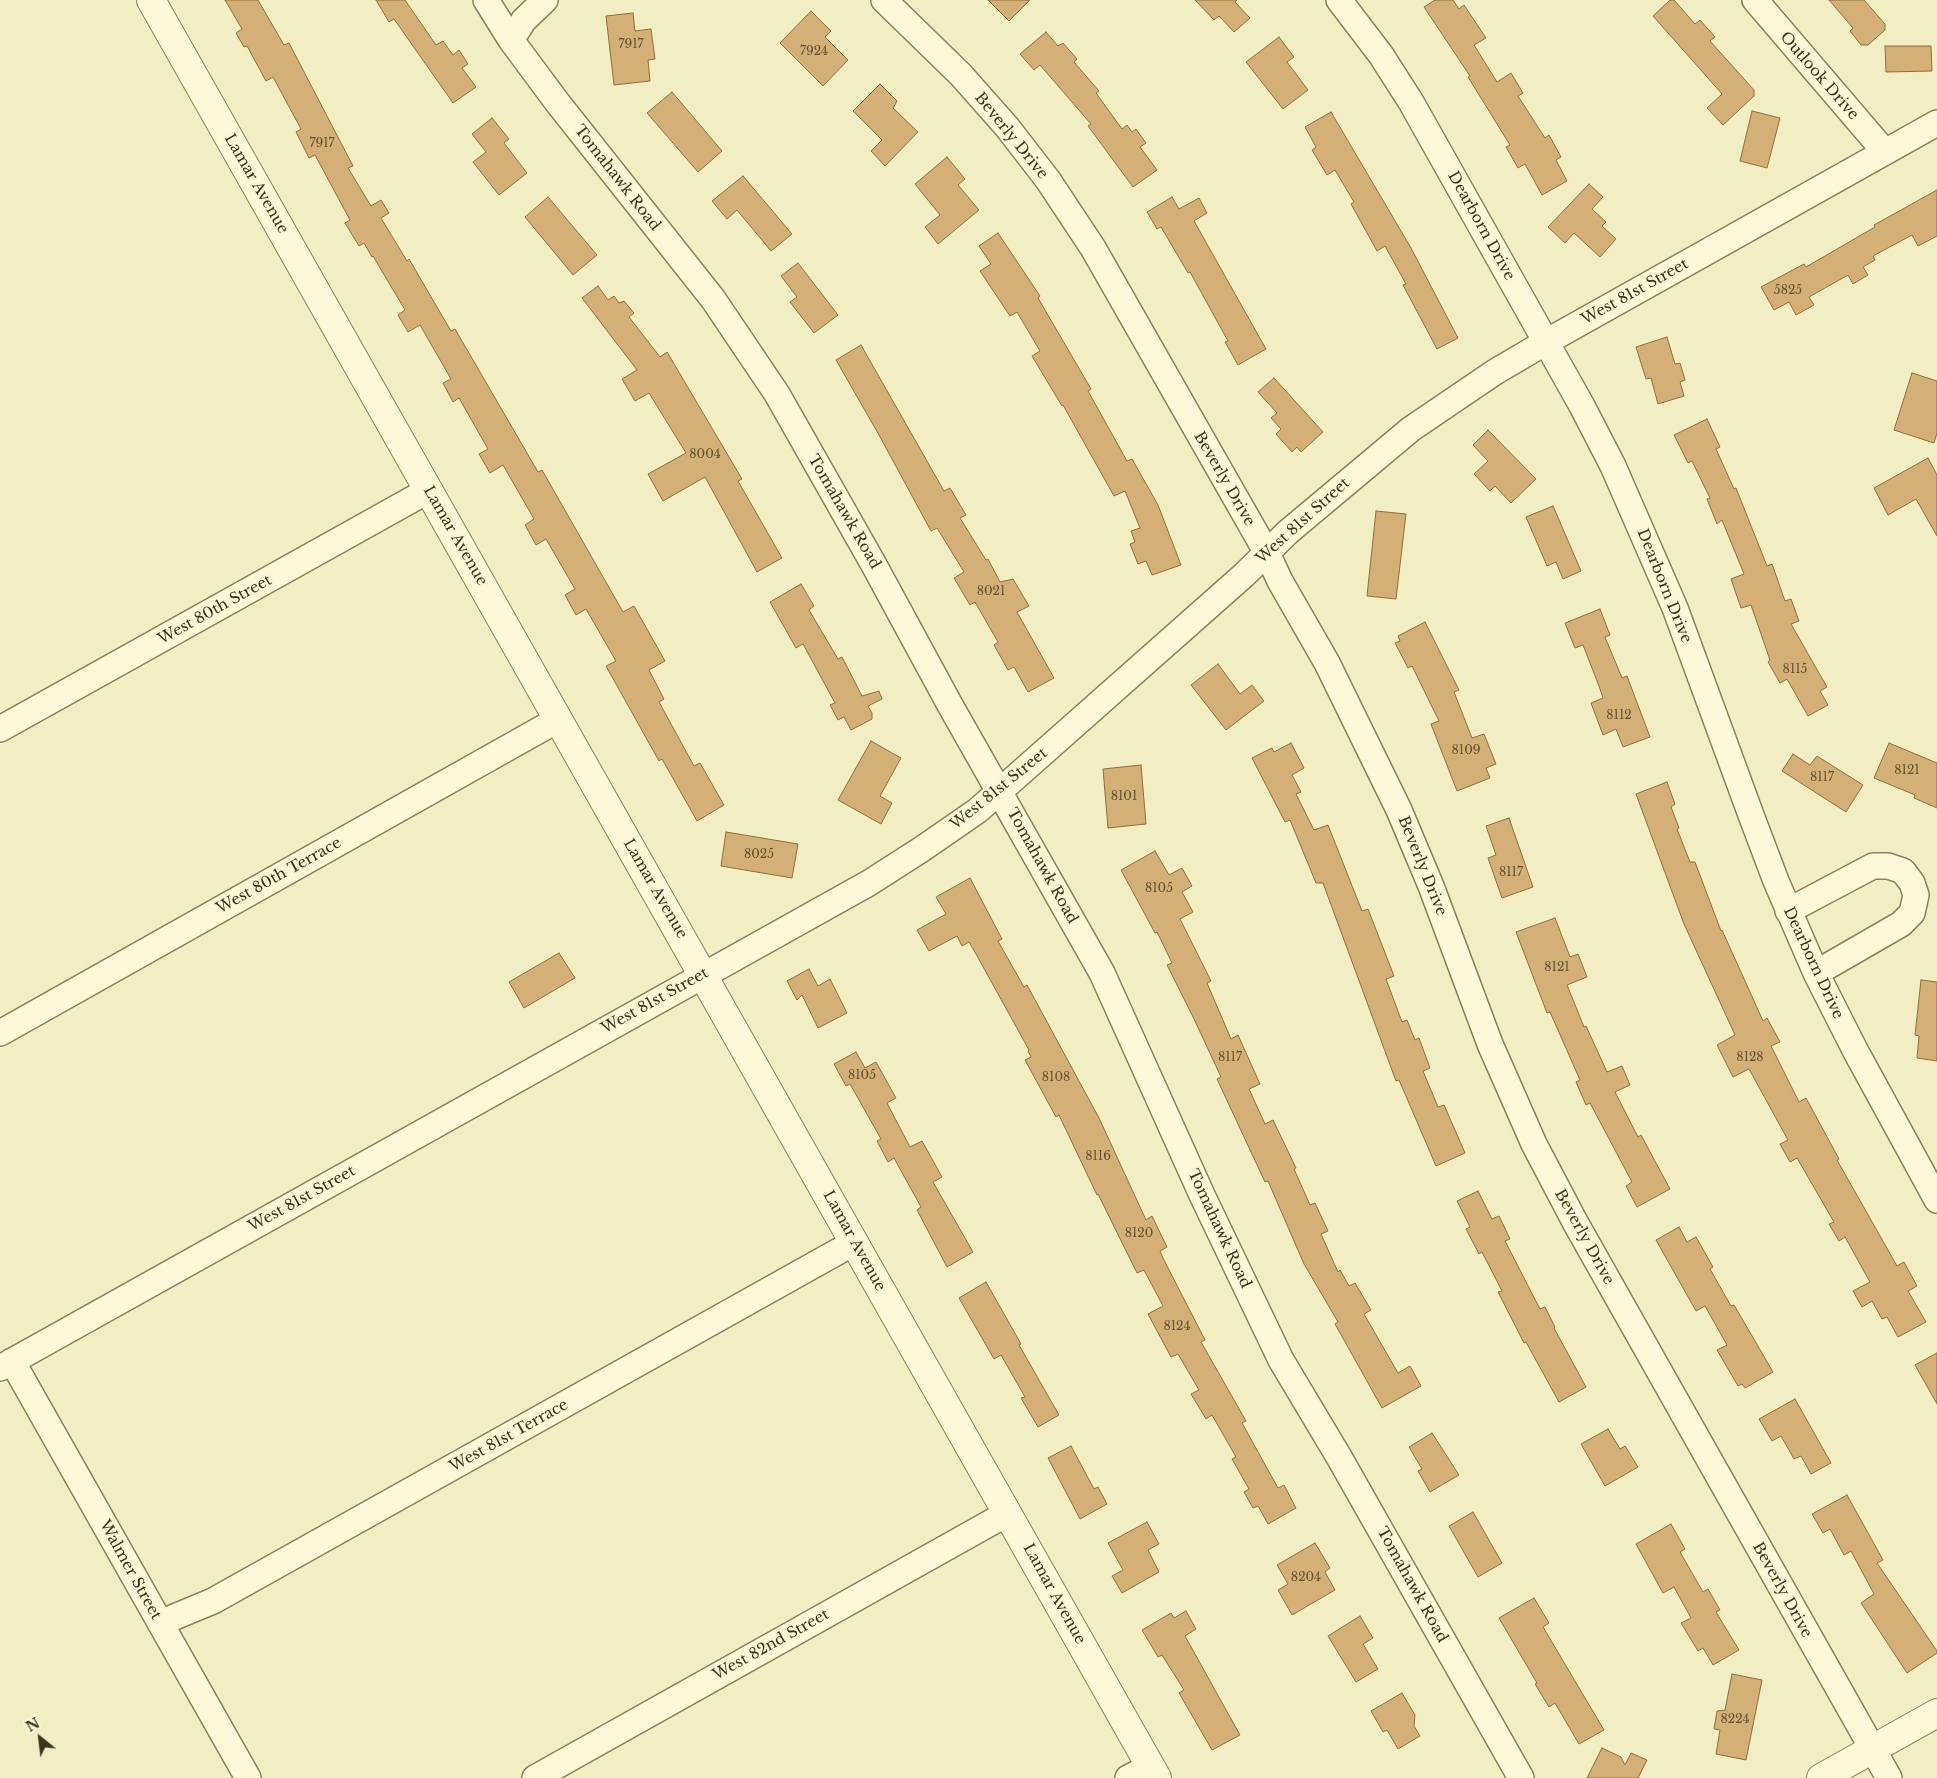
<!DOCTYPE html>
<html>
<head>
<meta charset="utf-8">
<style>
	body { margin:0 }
	#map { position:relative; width:1937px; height:1778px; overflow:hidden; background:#f2eec3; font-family:"Libre Baskerville",serif }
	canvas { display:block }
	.north { position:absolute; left:15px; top:1713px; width:50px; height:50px; -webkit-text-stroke:4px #f9f6d4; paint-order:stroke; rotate:331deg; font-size:14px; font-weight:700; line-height:20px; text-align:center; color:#3d331d }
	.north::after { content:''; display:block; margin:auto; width:18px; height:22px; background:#3d331d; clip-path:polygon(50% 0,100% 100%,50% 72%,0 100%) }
</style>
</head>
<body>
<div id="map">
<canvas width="1937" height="1778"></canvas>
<div class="north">N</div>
</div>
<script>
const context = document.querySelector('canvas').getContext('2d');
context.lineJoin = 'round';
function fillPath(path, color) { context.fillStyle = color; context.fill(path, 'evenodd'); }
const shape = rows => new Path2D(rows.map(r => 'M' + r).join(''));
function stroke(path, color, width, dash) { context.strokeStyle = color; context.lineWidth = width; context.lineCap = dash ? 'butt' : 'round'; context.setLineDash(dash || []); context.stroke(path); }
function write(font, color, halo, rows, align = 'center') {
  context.font = font + ' "Libre Baskerville",serif'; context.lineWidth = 4; context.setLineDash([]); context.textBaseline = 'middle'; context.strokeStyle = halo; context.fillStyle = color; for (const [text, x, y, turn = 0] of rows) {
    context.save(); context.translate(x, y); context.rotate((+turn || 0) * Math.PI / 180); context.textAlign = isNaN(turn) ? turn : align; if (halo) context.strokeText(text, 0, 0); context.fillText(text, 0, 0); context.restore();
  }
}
const building = shape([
	[225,0,258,0,284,45,289,43,353,166,348,168,371,206,381,200,389,213,381,218,407,261,409,259,451,331,455,329,538,472,542,470,623,612,634,606,665,661,649,670,664,699,659,702,694,766,700,763,724,805,697,821,662,759,659,761,606,666,616,661,586,609,576,615,565,595,575,589,546,539,536,545,525,525,534,519,503,465,490,473,479,454,488,449,459,398,453,402,443,383,451,379,420,325,408,332,398,315,405,310,373,256,372,257,364,243,359,246,345,223,350,220,315,155,309,158,296,132,301,129,273,77,266,81,247,46,244,47,236,33,242,29,225,0],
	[376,0,405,0,436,45,443,41,453,55,459,50,468,64,462,68,476,87,453,103,394,19,389,22,376,0],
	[988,0,1030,0,1009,21,988,0],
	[1195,0,1237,0,1235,2,1250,18,1234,32,1219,16,1214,20,1195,0],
	[1435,0,1453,0,1459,9,1464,5,1486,38,1474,45,1497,82,1511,73,1523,93,1518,96,1545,138,1549,135,1561,157,1556,160,1567,181,1542,195,1525,164,1518,168,1506,147,1510,145,1468,77,1470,76,1424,7,1435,0],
	[1670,0,1674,0,1695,24,1700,20,1715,37,1710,41,1754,90,1754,96,1723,125,1707,108,1722,94,1653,16,1670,0],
	[1829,0,1864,0,1885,24,1885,30,1868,45,1861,45,1850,31,1853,28,1829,0],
	[811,11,831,31,825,37,848,60,823,86,780,43,811,11],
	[633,13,635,31,651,29,655,59,648,60,650,81,614,85,606,16,633,13],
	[1046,32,1058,46,1063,43,1077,59,1074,62,1099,91,1096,93,1122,129,1127,125,1132,132,1136,129,1146,143,1140,147,1157,170,1133,187,1088,126,1091,124,1040,65,1034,70,1020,54,1046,32],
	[1279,37,1294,57,1287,62,1308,90,1283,109,1246,62,1279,37],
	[1885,46,1931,46,1932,71,1886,72,1885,46],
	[880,84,897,101,893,108,918,132,885,166,871,151,882,140,853,111,880,84],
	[672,92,722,151,698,172,647,113,672,92],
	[1752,111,1780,118,1767,168,1740,161,1752,111],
	[1331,112,1411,248,1458,338,1437,349,1403,285,1406,284,1385,246,1377,251,1351,204,1354,202,1335,170,1327,175,1312,150,1316,147,1305,127,1331,112],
	[492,118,509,139,504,143,527,173,499,195,473,162,486,152,472,134,492,118],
	[947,157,965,179,958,185,979,210,938,244,925,227,940,215,915,184,947,157],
	[743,176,792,234,771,251,737,210,727,219,712,201,743,176],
	[1589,184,1603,197,1592,209,1606,222,1602,226,1616,239,1600,257,1574,233,1565,243,1548,227,1589,184],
	[1937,190,1937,236,1918,246,1912,235,1873,256,1875,260,1863,267,1868,275,1853,284,1848,275,1809,297,1814,305,1796,315,1789,302,1774,310,1761,287,1804,264,1806,267,1875,227,1874,225,1937,190],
	[548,197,597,255,573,275,525,217,548,197],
	[1172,197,1179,209,1199,198,1207,213,1194,221,1266,349,1238,365,1225,342,1228,341,1190,272,1188,273,1161,227,1157,229,1147,212,1172,197],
	[998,233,1040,296,1038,298,1091,389,1088,391,1127,461,1132,459,1158,505,1181,565,1152,575,1146,561,1138,564,1130,544,1135,542,1131,531,1140,528,1125,491,1114,496,1063,405,1062,406,1032,356,1040,351,1017,312,1010,316,980,271,991,264,979,246,998,233],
	[798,263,838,315,814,333,790,302,797,297,781,276,798,263],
	[598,286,608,300,614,296,619,303,624,301,634,313,629,317,660,357,667,352,742,479,738,481,782,558,757,572,705,477,663,501,648,474,686,453,649,393,635,401,622,379,637,370,582,298,598,286],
	[1667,337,1675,364,1680,363,1685,380,1680,382,1684,396,1658,404,1651,378,1646,379,1636,347,1667,337],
	[861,345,944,491,950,488,966,515,960,518,986,560,988,559,1000,582,1013,579,1029,606,1017,612,1054,678,1028,692,1014,667,1008,670,994,645,998,642,975,602,970,605,954,578,964,572,937,528,931,531,879,435,836,360,861,345],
	[1912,373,1937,381,1937,433,1934,443,1894,430,1912,373],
	[1274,378,1323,432,1301,452,1297,447,1292,452,1276,434,1281,429,1271,418,1277,413,1258,392,1274,378],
	[1707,419,1720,447,1716,449,1734,489,1736,488,1767,566,1772,564,1785,601,1791,599,1799,621,1791,624,1827,687,1820,691,1828,705,1808,716,1787,679,1780,683,1768,662,1770,660,1751,605,1741,608,1731,579,1744,574,1722,520,1717,524,1707,499,1710,498,1692,461,1688,463,1674,435,1707,419],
	[1488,430,1536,479,1511,503,1495,486,1490,491,1474,474,1488,461,1473,445,1488,430],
	[1928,458,1937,475,1937,536,1916,499,1888,515,1874,488,1928,458],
	[1553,506,1581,571,1563,579,1556,562,1547,566,1526,517,1553,506],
	[1376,511,1406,514,1396,599,1367,596,1376,511],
	[801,584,814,606,809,610,838,659,842,657,862,696,879,691,882,699,868,706,872,713,872,719,851,730,844,717,838,720,830,705,835,703,803,644,796,648,770,602,801,584],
	[1600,609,1610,635,1605,637,1622,678,1627,676,1650,737,1623,747,1616,729,1603,735,1591,703,1603,698,1599,686,1583,645,1575,648,1565,623,1600,609],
	[1425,622,1459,690,1454,692,1472,738,1484,734,1496,764,1486,768,1490,778,1457,791,1431,724,1439,721,1412,666,1408,668,1395,643,1400,641,1398,636,1425,622],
	[1218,664,1240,694,1252,685,1264,701,1226,730,1191,685,1218,664],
	[871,741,901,758,880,796,892,803,881,824,838,800,871,741],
	[1291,743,1304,768,1292,775,1301,792,1296,794,1314,830,1328,825,1362,911,1368,909,1394,976,1386,979,1402,1022,1407,1020,1415,1040,1419,1038,1430,1068,1423,1071,1438,1107,1444,1105,1465,1153,1436,1166,1399,1080,1396,1081,1323,883,1316,883,1290,820,1285,822,1252,758,1272,748,1274,752,1291,743],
	[1889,743,1937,763,1937,808,1914,798,1915,795,1874,778,1889,743],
	[1793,754,1810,765,1817,756,1863,785,1846,812,1782,771,1793,754],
	[1141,765,1146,824,1108,828,1103,769,1141,765],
	[1667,782,1675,804,1671,807,1679,828,1677,829,1690,862,1695,862,1721,931,1722,930,1763,1021,1767,1018,1780,1042,1771,1046,1799,1102,1806,1098,1839,1159,1837,1160,1897,1266,1904,1262,1917,1286,1908,1291,1926,1322,1898,1337,1887,1317,1882,1319,1872,1301,1862,1307,1853,1291,1870,1282,1845,1237,1839,1241,1829,1224,1834,1222,1797,1158,1790,1162,1780,1144,1788,1140,1749,1069,1733,1077,1717,1045,1735,1035,1684,924,1636,794,1667,782],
	[1509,818,1533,887,1502,898,1488,858,1496,855,1486,826,1509,818],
	[726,832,798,844,792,878,721,866,726,832],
	[1155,851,1169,875,1182,868,1192,886,1182,892,1193,912,1180,919,1211,981,1207,983,1231,1039,1238,1035,1260,1084,1249,1089,1265,1124,1273,1120,1296,1168,1294,1169,1310,1205,1315,1203,1328,1231,1321,1234,1338,1272,1340,1270,1349,1286,1355,1283,1371,1310,1364,1314,1398,1373,1410,1366,1421,1386,1382,1408,1335,1324,1338,1322,1304,1264,1268,1181,1265,1182,1217,1079,1221,1077,1194,1019,1167,965,1172,963,1157,932,1155,933,1121,870,1155,851],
	[970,878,1002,939,998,941,1024,987,1027,985,1099,1118,1146,1220,1152,1216,1167,1247,1160,1251,1164,1260,1205,1340,1201,1342,1246,1421,1242,1423,1278,1488,1284,1485,1296,1508,1268,1524,1258,1506,1253,1508,1244,1492,1249,1489,1232,1459,1236,1457,1212,1415,1206,1419,1191,1394,1199,1390,1178,1354,1171,1357,1148,1314,1163,1306,1144,1270,1137,1273,1098,1194,1097,1195,1059,1115,1056,1117,1025,1060,1031,1057,1028,1051,1029,1050,976,954,969,942,962,946,957,936,929,951,917,930,946,914,936,897,970,878],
	[1555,918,1570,957,1578,954,1587,977,1567,985,1584,1027,1586,1026,1607,1072,1622,1066,1630,1085,1615,1092,1638,1137,1641,1135,1670,1189,1637,1207,1626,1186,1632,1182,1590,1103,1586,1105,1576,1082,1580,1080,1550,1012,1547,1013,1516,932,1555,918],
	[559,953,575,978,524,1008,509,982,559,953],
	[809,969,818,986,830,979,847,1013,818,1028,802,995,797,1000,787,981,809,969],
	[1921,980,1937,982,1937,1061,1917,1058,1919,1036,1915,1035,1921,980],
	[856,1052,865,1068,876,1062,896,1098,887,1103,910,1147,922,1141,942,1177,933,1182,973,1252,947,1267,917,1210,921,1207,894,1158,888,1162,877,1141,881,1139,850,1084,846,1086,834,1064,856,1052],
	[1478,1191,1492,1219,1499,1216,1510,1239,1505,1241,1540,1309,1545,1307,1555,1327,1554,1328,1586,1387,1559,1402,1526,1342,1524,1343,1498,1292,1502,1291,1482,1252,1479,1254,1466,1229,1470,1227,1457,1201,1478,1191],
	[1679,1227,1687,1242,1696,1237,1713,1267,1710,1269,1731,1306,1734,1305,1773,1372,1745,1388,1742,1384,1738,1386,1717,1350,1727,1345,1705,1306,1696,1311,1656,1240,1679,1227],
	[986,1282,1021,1344,1019,1345,1059,1415,1038,1427,1021,1398,1025,1397,1001,1355,994,1359,959,1298,986,1282],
	[1937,1353,1937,1404,1915,1365,1937,1353],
	[1795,1399,1831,1463,1811,1474,1801,1456,1794,1459,1781,1436,1772,1441,1759,1419,1795,1399],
	[1608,1429,1620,1449,1625,1446,1638,1467,1605,1486,1581,1444,1608,1429],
	[1432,1433,1459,1475,1430,1492,1418,1471,1422,1469,1409,1447,1432,1433],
	[1071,1446,1094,1489,1098,1487,1107,1504,1080,1519,1048,1458,1071,1446],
	[1847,1495,1883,1560,1877,1563,1937,1651,1937,1653,1907,1673,1861,1603,1874,1594,1851,1551,1844,1555,1830,1529,1823,1533,1812,1514,1847,1495],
	[1473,1512,1502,1563,1478,1577,1449,1526,1473,1512],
	[1147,1522,1159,1544,1148,1550,1159,1572,1122,1593,1112,1576,1123,1570,1108,1543,1147,1522],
	[1671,1524,1685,1549,1680,1552,1703,1592,1708,1589,1720,1610,1716,1612,1739,1650,1713,1665,1703,1648,1698,1651,1681,1623,1691,1618,1674,1587,1663,1593,1636,1544,1671,1524],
	[1315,1543,1330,1568,1325,1572,1335,1590,1292,1615,1278,1590,1288,1584,1277,1565,1315,1543],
	[1534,1598,1549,1623,1543,1627,1604,1730,1579,1744,1555,1703,1549,1707,1535,1684,1537,1683,1499,1618,1534,1598],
	[1186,1611,1196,1629,1185,1636,1240,1735,1212,1750,1179,1693,1184,1690,1162,1655,1158,1657,1142,1630,1171,1613,1174,1618,1186,1611],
	[1360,1616,1373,1638,1363,1644,1378,1669,1356,1682,1328,1636,1360,1616],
	[1732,1674,1762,1680,1746,1760,1716,1754,1720,1730,1714,1729,1717,1711,1725,1710,1732,1674],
	[1402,1693,1415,1715,1414,1726,1420,1736,1398,1749,1387,1730,1383,1732,1371,1711,1402,1693],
	[1602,1748,1621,1757,1625,1765,1631,1753,1647,1760,1638,1778,1587,1778,1602,1748]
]);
fillPath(building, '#d4b076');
stroke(building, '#906e3b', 1);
const minor = shape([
	[486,0,511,40,557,102,713,299,777,394,874,565,950,705,1102,973,1202,1195,1281,1360,1339,1457,1521,1778],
	[884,0,961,75,1007,127,1048,180,1093,248,1267,553,1280,581,1327,663,1399,810,1431,886,1490,1044,1534,1144,1575,1222,1889,1778],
	[1339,0,1381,55,1411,102,1582,406,1613,466,1675,608,1751,815,1776,881,1816,973,1855,1050,1937,1200],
	[1755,0,1885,152],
	[511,40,524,20,545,0],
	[0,729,429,490],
	[1788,911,1873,866,1888,866,1903,871,1912,883,1916,895,1912,913,1901,924,1816,973],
	[0,1033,559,719],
	[12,1361,248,1778],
	[0,1368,869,883,922,849,977,811,1000,791,1244,575,1288,532,1411,429,1495,372,1546,342,1937,123],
	[160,1623,213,1601,855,1242],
	[535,1778,1008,1513],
	[1128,1778,1151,1766]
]);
const tertiary = shape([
	[151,0,1157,1778],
	[1821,1778,1937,1713]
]);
stroke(minor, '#8f8058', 28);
stroke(tertiary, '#8f8058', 30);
stroke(minor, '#fcf8d8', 25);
stroke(tertiary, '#fcf8d8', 28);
write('12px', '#635233', null, [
	["7917",631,45],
	["7924",814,52],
	["7917",322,144],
	["5825",1788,291],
	["8004",705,455],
	["8021",991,592],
	["8115",1795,670],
	["8112",1619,716],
	["8109",1466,751],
	["8121",1907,771],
	["8117",1822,778],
	["8101",1124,797],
	["8025",759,855],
	["8117",1511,873],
	["8105",1159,889],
	["8121",1557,968],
	["8117",1230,1058],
	["8128",1750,1058],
	["8105",862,1076],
	["8108",1056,1078],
	["8116",1098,1157],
	["8120",1139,1234],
	["8124",1177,1327],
	["8204",1306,1578],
	["8224",1735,1720]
]);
write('15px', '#3d331d', '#f9f6d4', [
	["Outlook Drive",1819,76,49],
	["Beverly Drive",1011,136,51],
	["Tomahawk Road",617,178,52],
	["Lamar Avenue",256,184,60],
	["Dearborn Drive",1481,226,61],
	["West 81st Street",1635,292,-29],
	["Beverly Drive",1224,479,60],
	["Tomahawk Road",844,512,60],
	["West 81st Street",1303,521,-42],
	["Lamar Avenue",455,536,60],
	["Dearborn Drive",1664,586,68],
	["West 80th Street",215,610,-29],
	["West 81st Street",999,789,-39],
	["Tomahawk Road",1042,866,61],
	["Beverly Drive",1422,866,68],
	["West 80th Terrace",279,876,-29],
	["Lamar Avenue",655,889,60],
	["Dearborn Drive",1813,963,65],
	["West 81st Street",655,1001,-29],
	["West 81st Street",302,1199,-29],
	["Tomahawk Road",1219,1229,65],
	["Beverly Drive",1584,1237,61],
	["Lamar Avenue",854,1241,61],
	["West 81st Terrace",509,1436,-29],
	["Walmer Street",130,1570,61],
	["Tomahawk Road",1412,1585,61],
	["Beverly Drive",1782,1590,61],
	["Lamar Avenue",1054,1594,61],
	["West 82nd Street",771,1645,-29]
]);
</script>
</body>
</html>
